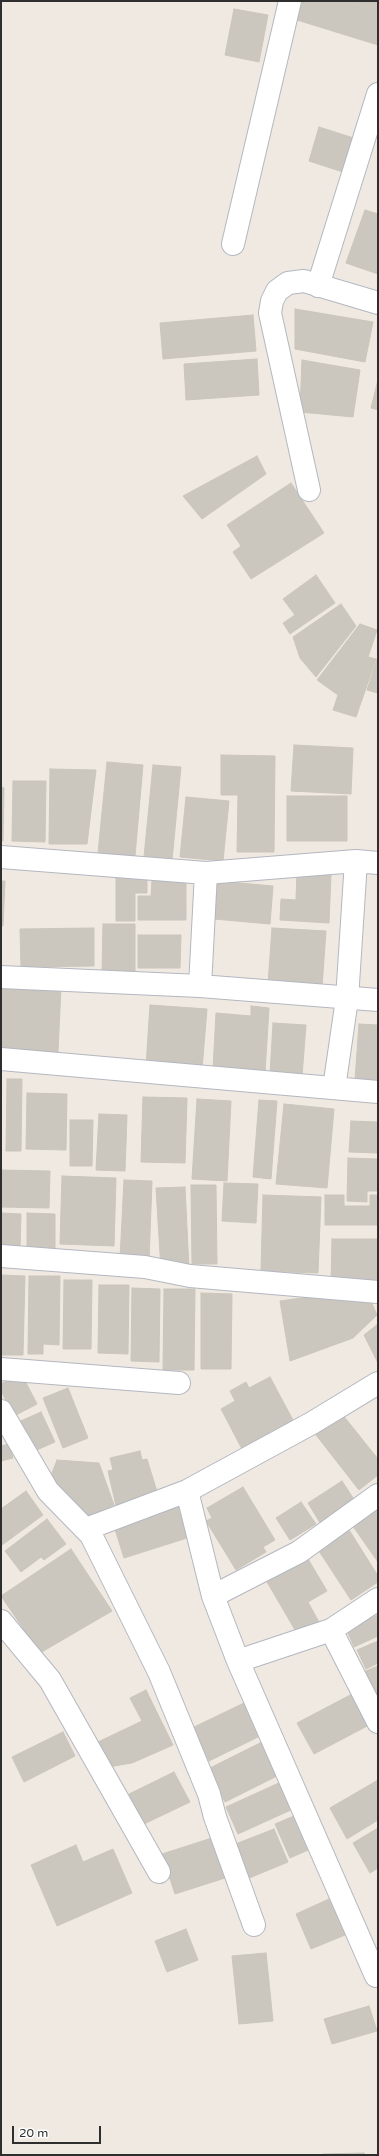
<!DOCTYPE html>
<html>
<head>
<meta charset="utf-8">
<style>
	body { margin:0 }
	#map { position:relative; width:379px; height:2156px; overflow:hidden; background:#efe9e1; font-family:"Varela Round",sans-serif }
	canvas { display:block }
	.frame { position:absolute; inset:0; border:2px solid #2e2e2e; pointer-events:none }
	.scale { position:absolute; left:12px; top:2126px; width:89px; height:18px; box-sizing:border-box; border:2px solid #2e2e2e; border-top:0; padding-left:5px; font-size:12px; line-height:14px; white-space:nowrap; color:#2e2e2e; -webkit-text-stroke:3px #fff; paint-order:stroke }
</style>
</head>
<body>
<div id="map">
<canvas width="379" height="2156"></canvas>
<div class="frame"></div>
<div class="scale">20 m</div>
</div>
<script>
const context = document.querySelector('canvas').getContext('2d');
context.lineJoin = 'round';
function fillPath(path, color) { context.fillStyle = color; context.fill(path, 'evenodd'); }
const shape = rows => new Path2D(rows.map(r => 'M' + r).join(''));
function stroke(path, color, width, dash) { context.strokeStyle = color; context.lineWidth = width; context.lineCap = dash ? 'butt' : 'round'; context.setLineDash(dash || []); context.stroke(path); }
const building = shape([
	[303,1,378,2,378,45,297,20,303,1],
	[234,9,268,15,259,62,225,55,234,9],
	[319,127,360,140,349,174,309,161,319,127],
	[365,210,378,214,378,274,346,263,365,210],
	[295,309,373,322,365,362,295,349,295,309],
	[253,315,256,351,163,359,160,323,253,315],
	[257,359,259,395,186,400,184,364,257,359],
	[302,360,360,370,353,417,300,412,302,360],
	[378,380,378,410,371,408,378,380],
	[257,456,266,474,202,519,183,496,257,456],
	[291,483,324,533,251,579,233,552,241,546,227,525,291,483],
	[316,575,335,603,290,634,283,623,295,615,283,599,316,575],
	[341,604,356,626,316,677,300,658,293,637,341,604],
	[360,624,377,630,368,657,376,659,356,717,333,710,338,695,317,680,360,624],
	[378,656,378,693,367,690,378,656],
	[294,745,353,748,351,794,291,791,294,745],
	[221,755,275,756,274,852,237,852,238,795,221,795,221,755],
	[107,762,143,765,135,856,98,853,107,762],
	[153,765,181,767,172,860,144,857,153,765],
	[50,769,96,770,87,844,49,844,50,769],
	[13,781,46,781,45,842,12,841,13,781],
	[1,787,4,788,3,841,1,841,1,787],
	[287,796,347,796,347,841,287,841,287,796],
	[186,797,229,801,223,861,180,857,186,797],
	[297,872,331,874,329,923,280,920,281,899,296,900,297,872],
	[116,877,147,877,147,893,135,893,135,921,116,921,116,877],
	[1,881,5,881,3,926,1,926,1,881],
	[152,881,186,881,186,920,138,920,138,896,151,896,152,881],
	[217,881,273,886,270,924,214,919,217,881],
	[103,924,135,924,135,972,102,972,103,924],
	[94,928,94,966,21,967,20,929,94,928],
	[272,928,326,931,322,987,268,984,272,928],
	[138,935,181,935,180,968,138,968,138,935],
	[1,985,61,987,58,1052,1,1049,1,985],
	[150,1005,207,1009,202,1069,146,1066,150,1005],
	[251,1006,269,1008,265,1073,213,1069,216,1013,251,1016,251,1006],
	[273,1023,306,1025,302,1076,270,1074,273,1023],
	[359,1024,378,1025,378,1082,355,1080,359,1024],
	[7,1079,22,1079,21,1151,6,1151,7,1079],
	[27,1093,67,1094,66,1150,26,1149,27,1093],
	[143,1097,187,1098,185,1163,141,1162,143,1097],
	[197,1099,231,1101,227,1181,192,1179,197,1099],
	[259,1100,277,1101,271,1179,253,1177,259,1100],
	[284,1104,334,1109,327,1188,276,1184,284,1104],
	[99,1114,127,1115,125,1171,96,1170,99,1114],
	[70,1120,93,1120,92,1166,70,1166,70,1120],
	[351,1121,378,1122,378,1153,349,1152,351,1121],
	[348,1158,378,1159,378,1191,367,1191,367,1202,347,1201,348,1158],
	[1,1170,50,1171,49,1208,1,1207,1,1170],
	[62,1176,116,1178,114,1246,60,1244,62,1176],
	[124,1180,152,1181,149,1261,120,1259,124,1180],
	[224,1183,258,1184,256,1223,222,1221,224,1183],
	[191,1185,216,1185,217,1264,192,1264,191,1185],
	[185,1187,189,1269,161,1270,156,1188,185,1187],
	[263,1195,321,1197,318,1273,261,1271,263,1195],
	[325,1195,344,1195,344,1206,370,1206,370,1195,378,1195,378,1225,325,1225,325,1195],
	[1,1213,21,1214,20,1248,1,1247,1,1213],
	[27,1213,55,1214,55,1250,27,1256,27,1213],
	[332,1239,378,1239,378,1285,331,1285,332,1239],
	[1,1275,25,1276,23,1355,1,1355,1,1275],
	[29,1276,60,1276,59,1345,43,1344,43,1354,28,1354,29,1276],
	[64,1280,92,1280,91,1349,63,1349,64,1280],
	[99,1285,129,1285,128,1354,98,1353,99,1285],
	[132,1288,160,1289,159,1362,131,1361,132,1288],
	[164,1289,195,1289,194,1370,163,1370,164,1289],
	[201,1293,232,1294,231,1369,201,1369,201,1293],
	[323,1295,369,1297,377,1315,353,1338,290,1361,280,1301,323,1295],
	[378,1324,378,1363,364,1335,378,1324],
	[21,1373,37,1404,14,1416,1,1391,1,1384,21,1373],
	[270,1377,294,1422,242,1449,221,1409,235,1401,230,1391,246,1382,249,1388,270,1377],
	[68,1388,88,1438,63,1448,43,1398,68,1388],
	[41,1412,55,1442,30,1453,16,1423,41,1412],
	[342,1414,378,1459,378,1475,359,1490,316,1435,342,1414],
	[9,1444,13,1458,1,1461,1,1446,9,1444],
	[140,1451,142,1460,147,1459,158,1495,117,1510,108,1471,113,1470,110,1458,140,1451],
	[57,1460,99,1463,114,1505,83,1519,50,1478,57,1460],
	[342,1481,357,1504,322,1526,308,1503,342,1481],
	[243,1487,275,1540,263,1547,266,1552,236,1570,206,1521,212,1518,207,1508,243,1487],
	[26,1491,43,1515,2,1545,1,1509,26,1491],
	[301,1502,316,1524,290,1540,276,1518,301,1502],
	[378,1503,378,1562,350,1522,378,1503],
	[178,1507,187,1538,124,1558,114,1526,178,1507],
	[47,1519,66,1544,44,1560,41,1557,21,1572,5,1551,47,1519],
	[346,1525,378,1576,378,1582,351,1600,315,1545,346,1525],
	[71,1549,112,1611,40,1653,1,1596,71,1549],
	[308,1559,327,1591,308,1602,319,1622,298,1635,267,1582,308,1559],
	[378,1615,378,1636,354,1647,346,1628,378,1615],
	[378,1641,378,1663,366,1669,357,1650,378,1641],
	[378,1666,378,1712,361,1673,378,1666],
	[146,1690,173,1745,132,1763,108,1767,98,1742,142,1721,130,1698,146,1690],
	[354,1693,371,1724,314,1754,297,1723,354,1693],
	[244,1703,260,1736,209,1761,192,1728,244,1703],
	[63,1732,75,1756,24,1782,12,1757,63,1732],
	[264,1741,281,1774,225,1802,208,1769,264,1741],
	[174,1772,190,1802,144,1824,129,1794,174,1772],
	[378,1780,378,1820,347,1839,330,1808,378,1780],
	[281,1782,293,1809,238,1834,226,1807,281,1782],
	[294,1816,308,1850,290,1858,275,1824,294,1816],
	[378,1828,378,1868,370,1873,353,1843,378,1828],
	[274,1829,288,1862,247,1879,233,1845,274,1829],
	[215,1837,228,1877,175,1894,162,1854,215,1837],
	[76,1845,83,1862,113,1849,132,1893,57,1926,31,1865,76,1845],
	[329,1899,345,1935,311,1949,296,1914,329,1899],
	[186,1929,198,1960,167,1972,155,1941,186,1929],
	[266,1953,273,2021,239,2024,232,1956,266,1953],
	[369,2006,377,2031,332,2044,324,2019,369,2006],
	[364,2153,364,2155,323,2155,323,2154,364,2153]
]);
fillPath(building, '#cbc7bf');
stroke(building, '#cbc5ba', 1);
const street = shape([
	[233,244,290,1],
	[318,286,378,94],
	[309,490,270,313,272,301,277,291,288,283,304,281,378,303],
	[1,857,206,873,356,861,378,863],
	[1,977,200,986,378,1000],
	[200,986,206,873],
	[1,1059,378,1092],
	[334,1088,347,999,356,861],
	[1,1256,145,1267,190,1276,378,1292],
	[1,1369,179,1383],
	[1,1411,48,1491,91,1535,159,1672,209,1794,215,1817,254,1925],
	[187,1491,213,1596,238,1661,376,1976],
	[86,1529,187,1491,312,1423,378,1383],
	[213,1596,299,1552,378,1495],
	[1,1621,50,1680,159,1872],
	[331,1630,378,1722],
	[238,1661,331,1630,378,1599]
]);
stroke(street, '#b4b7c1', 24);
stroke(street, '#fff', 22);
</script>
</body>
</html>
